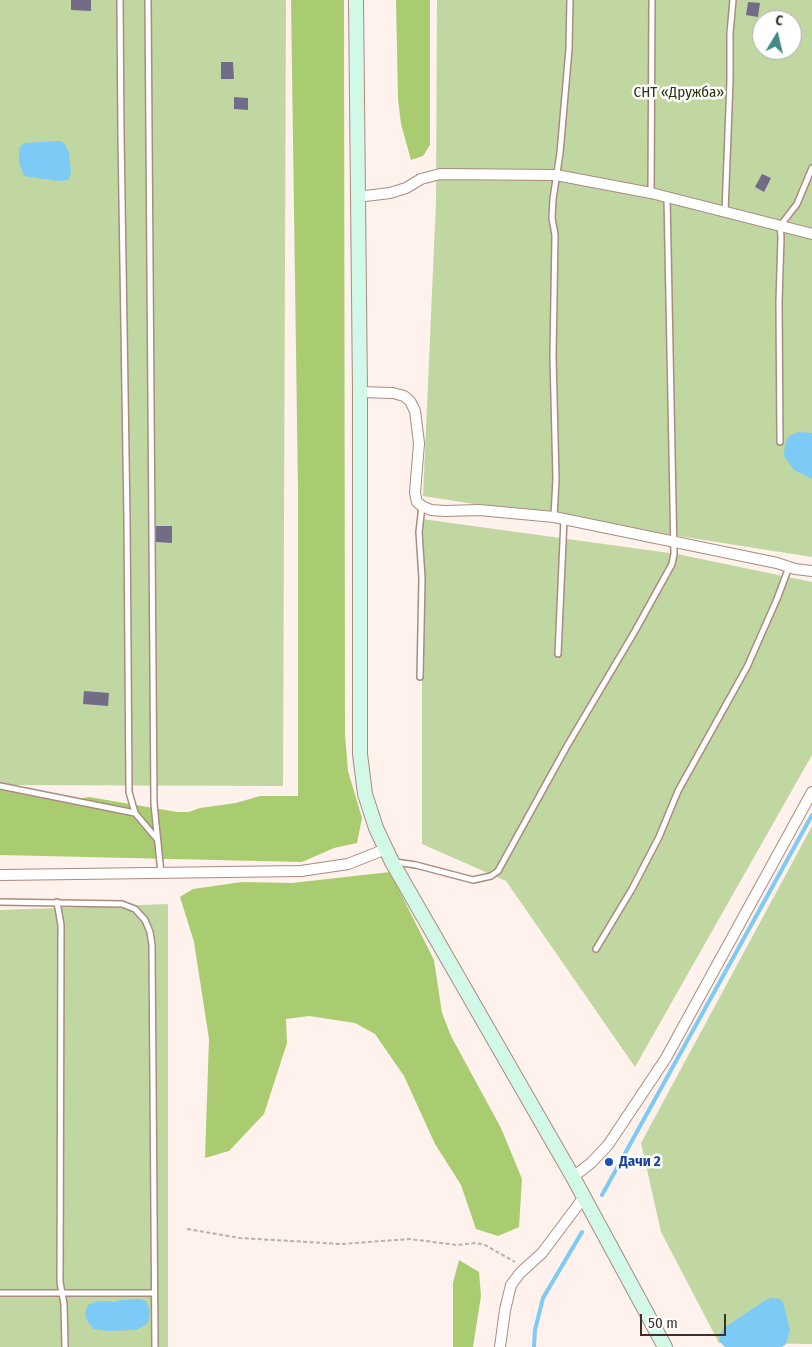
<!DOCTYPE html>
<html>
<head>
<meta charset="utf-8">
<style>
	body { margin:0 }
	#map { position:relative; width:812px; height:1347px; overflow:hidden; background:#fff1eb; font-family:"Fira Sans Condensed",sans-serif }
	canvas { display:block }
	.north { position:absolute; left:752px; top:10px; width:50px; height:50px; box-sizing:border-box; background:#fff; border:1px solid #b1acaa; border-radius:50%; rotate:9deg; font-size:14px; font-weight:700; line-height:20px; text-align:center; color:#3d302b }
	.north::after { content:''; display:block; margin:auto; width:18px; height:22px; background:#428981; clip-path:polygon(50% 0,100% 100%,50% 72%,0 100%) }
	.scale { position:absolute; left:640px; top:1314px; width:86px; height:22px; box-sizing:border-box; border:2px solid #3d302b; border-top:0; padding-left:6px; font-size:15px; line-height:18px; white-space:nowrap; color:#3d302b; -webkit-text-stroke:4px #fff; paint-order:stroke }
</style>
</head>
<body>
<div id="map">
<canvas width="812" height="1347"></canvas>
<div class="north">С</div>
<div class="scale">50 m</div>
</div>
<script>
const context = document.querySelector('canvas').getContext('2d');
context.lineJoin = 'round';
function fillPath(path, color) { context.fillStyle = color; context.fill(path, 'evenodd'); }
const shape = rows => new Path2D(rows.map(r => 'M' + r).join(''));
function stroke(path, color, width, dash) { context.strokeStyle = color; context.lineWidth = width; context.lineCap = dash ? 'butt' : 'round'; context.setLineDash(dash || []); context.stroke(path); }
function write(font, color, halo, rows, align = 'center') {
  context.font = font + ' "Fira Sans Condensed",sans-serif'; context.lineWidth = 5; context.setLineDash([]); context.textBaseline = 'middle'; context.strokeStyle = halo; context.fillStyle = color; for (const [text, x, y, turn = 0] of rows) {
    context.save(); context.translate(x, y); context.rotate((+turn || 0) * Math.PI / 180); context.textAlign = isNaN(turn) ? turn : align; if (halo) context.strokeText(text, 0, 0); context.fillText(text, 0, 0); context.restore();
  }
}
fillPath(shape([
	[0,0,286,0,283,786,0,785],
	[437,0,812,0,812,557,423,496,436,202],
	[762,20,792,20,792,50,762,50],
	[422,519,677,554,812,582,812,755,635,1067,506,881,422,844],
	[812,826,812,1344,719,1343,661,1232,641,1143],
	[168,904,168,1347,0,1347,0,910]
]), '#c1d7a1');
fillPath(shape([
	[291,0,344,0,345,735,348,771,362,818,357,843,334,848,302,862,0,855,0,787,53,799,65,801,89,797,177,812,189,812,200,808,236,803,260,796,298,796,298,490],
	[396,0,430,0,430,145,423,156,411,160,401,124,398,99],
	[390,872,434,960,442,1013,451,1036,501,1128,522,1179,519,1227,498,1236,476,1229,461,1185,435,1144,404,1076,375,1034,355,1023,309,1016,286,1019,287,1043,264,1114,229,1151,205,1158,209,1039,194,942,180,897,193,889,242,882,292,883],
	[459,1260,479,1272,481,1296,473,1347,453,1347,453,1283]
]), '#aacc71');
fillPath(shape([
	[60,141,64,143,69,152,71,171,69,180,58,181,24,176,19,163,19,148,24,143],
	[799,432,812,433,812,479,794,470,784,456,785,444,789,436],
	[771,1298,780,1299,783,1302,790,1330,786,1344,782,1347,725,1347,720,1342,719,1336,724,1328,764,1301],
	[138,1299,146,1301,150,1311,149,1319,147,1324,136,1330,107,1331,94,1329,88,1322,85,1315,86,1309,88,1305,95,1302,102,1301,115,1302,121,1300]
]), '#7ecaf7');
stroke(shape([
	[602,1195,812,815],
	[534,1347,535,1330,543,1298,582,1232]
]), '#7ecaf7', 4);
fillPath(shape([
	[71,0,91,0,91,11,71,10],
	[748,2,760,3,758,17,746,15],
	[221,62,233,62,234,79,221,79],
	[234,97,248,98,248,110,234,109],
	[762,174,771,178,764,192,755,187],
	[156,526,172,526,172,543,156,542],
	[84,691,109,693,108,706,83,704]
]), '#736c87');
const lane = shape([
	[120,0,121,136,127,519,129,792,135,813],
	[148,0,154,804,161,873],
	[651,192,652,0],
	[725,212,730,81,730,33,733,0],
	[780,442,779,302,781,237,780,226,797,204,812,168],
	[554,517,556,479,553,356,555,235,552,218,553,199,560,153,569,49,570,0],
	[558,654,564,519],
	[420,677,422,578,419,532,422,506],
	[0,786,135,813,157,839],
	[395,862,416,865,473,880,491,876,498,871,567,746,635,631,672,564,674,554,667,197],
	[0,902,122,904,135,909,145,920,150,932,152,945,155,1347],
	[57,902,61,925,60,1282,64,1304,65,1347],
	[596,949,632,889,659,837,678,791,747,667,777,599,789,567],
	[0,1293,153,1293]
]);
const street = shape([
	[357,197,390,193,406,188,421,179,440,174,556,175,651,193,812,234],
	[360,392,393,393,404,396,410,401,415,411,419,443,415,493,417,502,422,506,431,510,445,511,479,510,554,517,777,563,795,569,812,571],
	[0,875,301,871,348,864,386,849],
	[573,1177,591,1163,608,1145,666,1058,812,792],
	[500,1347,505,1310,511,1285,520,1273,542,1253,584,1197]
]);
const secondary = shape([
	[356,0,360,392,360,754,365,794,376,828,392,862,573,1177,665,1347]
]);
stroke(lane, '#ab8b7f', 8);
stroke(street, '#ab8b7f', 12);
stroke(secondary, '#ab8b7f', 16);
stroke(shape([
	[187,1229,240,1238,341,1244,410,1239,457,1245,475,1243,485,1245,515,1262]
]), '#bcaea9', 2, [4, 2.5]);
stroke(lane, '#fff', 5);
stroke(street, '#fff', 10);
stroke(secondary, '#d2f9e7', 14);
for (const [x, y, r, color] of [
	[609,1162,5,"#1a4fb4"]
]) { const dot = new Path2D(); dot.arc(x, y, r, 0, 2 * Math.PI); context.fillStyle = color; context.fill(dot); stroke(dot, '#fff', 2); }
write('15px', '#27340e', '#fff', [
	["СНТ «Дружба»",679,93]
]);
write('bold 15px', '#164399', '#fff', [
	["Дачи 2",619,1162]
], 'left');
</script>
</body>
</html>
